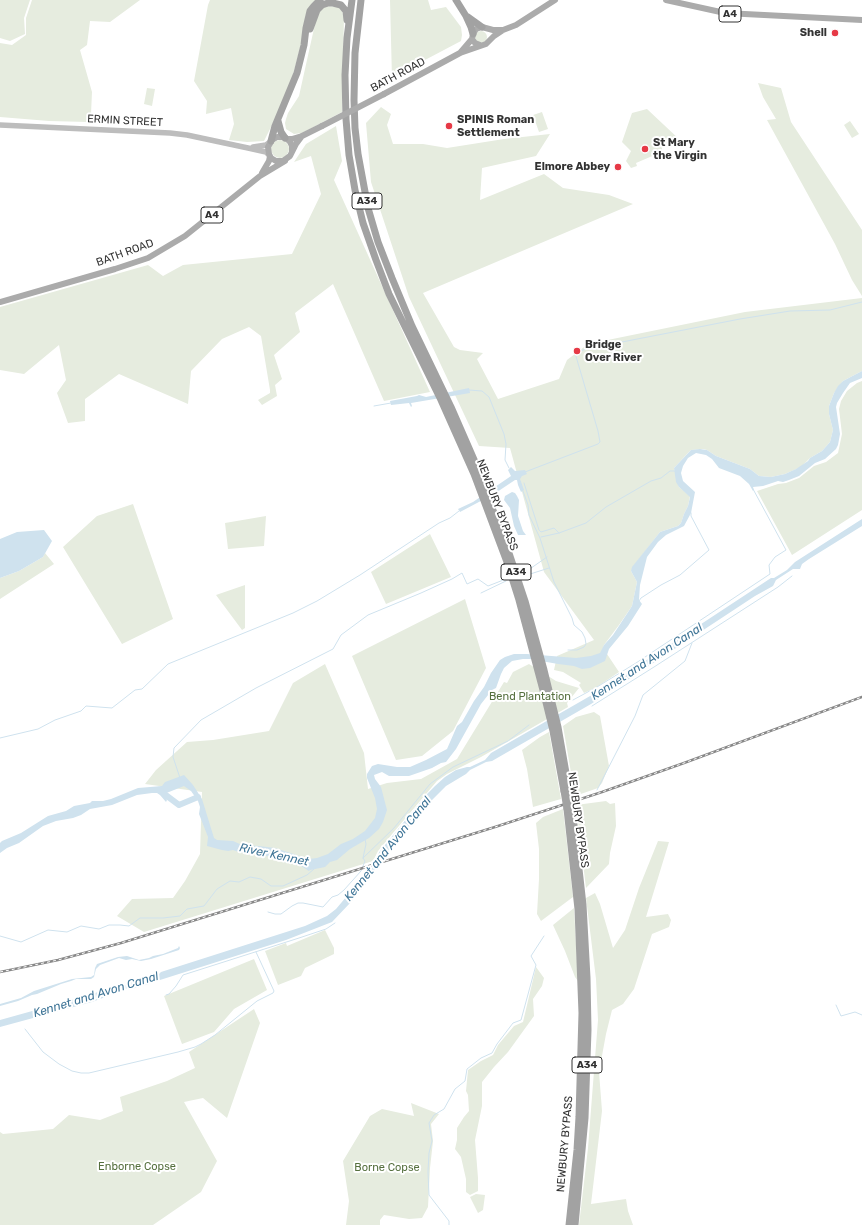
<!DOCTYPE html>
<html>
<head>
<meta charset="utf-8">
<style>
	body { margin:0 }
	canvas { display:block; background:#fff }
</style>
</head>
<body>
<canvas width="862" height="1225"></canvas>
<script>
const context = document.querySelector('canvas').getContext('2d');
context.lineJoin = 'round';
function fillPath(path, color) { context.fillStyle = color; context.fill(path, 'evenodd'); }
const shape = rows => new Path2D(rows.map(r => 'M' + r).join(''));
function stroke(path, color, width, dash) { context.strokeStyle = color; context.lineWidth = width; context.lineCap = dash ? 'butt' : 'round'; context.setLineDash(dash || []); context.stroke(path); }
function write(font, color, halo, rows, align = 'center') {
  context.font = font + ' Rubik,sans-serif'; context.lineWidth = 4; context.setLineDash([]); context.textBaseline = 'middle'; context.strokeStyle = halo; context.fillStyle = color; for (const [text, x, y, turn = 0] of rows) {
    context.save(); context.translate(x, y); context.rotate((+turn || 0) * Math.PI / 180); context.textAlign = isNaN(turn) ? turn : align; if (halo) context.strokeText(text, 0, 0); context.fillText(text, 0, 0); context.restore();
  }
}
fillPath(shape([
	[0,0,30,0,24,18,25,34,10,41,0,38],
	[32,0,140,0,110,22,90,21,87,45,80,50,92,92,91,114,88,122,49,121,0,117,0,43,12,45,26,35,26,18],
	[210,0,317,0,312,3,306,14,302,40,293,75,278,113,264,141,247,142,229,140,234,124,231,108,206,114,207,101,194,81,208,5],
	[390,0,428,0,431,10,446,7,461,27,462,35,461,41,406,70,404,67,402,68,403,72,392,79],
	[324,6,339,7,342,11,344,17,342,112,302,133,294,134,286,129,285,123,286,119,288,113,299,96,317,15],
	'475 37a6 6 0 1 1 12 0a6 6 0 1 1-12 0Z',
	[758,83,781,88,791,122,862,230,862,296,852,280,835,244,767,120,776,119,763,97],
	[147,88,155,89,152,106,144,104],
	[381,107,391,114,387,125,393,144,423,144,447,148,504,139,550,134,536,156,482,168,480,200,544,174,563,188,609,195,633,204,423,293,454,347,460,350,483,353,477,359,498,399,559,379,567,360,588,344,745,312,862,298,862,371,843,381,834,393,829,406,829,414,833,430,830,442,822,451,810,458,801,467,785,474,771,477,759,476,750,469,716,456,707,450,703,449,691,450,687,454,674,468,679,487,690,496,688,506,684,514,681,523,678,526,660,532,636,563,631,571,637,582,632,606,619,625,604,645,603,648,619,672,597,687,584,693,579,685,581,683,563,672,554,670,557,656,594,640,544,572,510,448,479,446,409,297,371,182,366,123],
	[647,109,680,140,668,148,665,144,662,144,662,151,657,154,636,163,637,166,631,168,626,161,631,151,622,142,632,113],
	[542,112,548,129,539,132,533,115],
	[850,121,859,134,852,138,844,125],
	[336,126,342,161,334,180,430,392,384,401,333,284,295,313,300,332,274,355,282,379,275,385,277,396,262,405,258,400,270,393,270,390,261,336,249,327,222,339,191,371,188,404,119,374,85,399,85,421,68,423,57,393,66,380,59,345,24,374,0,370,0,307,148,265,163,276,183,265,292,254,321,194,311,156,294,162,306,144],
	'271 149a9 9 0 1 1 18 0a9 9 0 1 1-18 0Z',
	[862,381,862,510,792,555,757,491,778,484,786,483,799,478,814,466,826,462,838,453,842,434,839,409,841,401,847,391,857,383],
	[133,504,173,619,122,644,63,547,97,516],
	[266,516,264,546,228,549,225,523],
	[430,534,451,577,386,604,371,572],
	[45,553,54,564,0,599,0,578,19,571,43,557],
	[245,585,245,628,242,630,216,595],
	[465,599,486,668,453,731,422,756,396,760,352,656],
	[325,664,364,753,368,789,387,783,421,779,457,759,504,682,507,683,513,672,529,664,556,681,579,688,567,703,568,707,481,757,447,774,437,781,393,833,378,851,373,861,144,932,117,916,132,899,173,898,185,881,200,854,202,792,145,784,156,770,187,742,213,740,269,731,293,683],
	[594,712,600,716,609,766,602,783,598,788,575,796,563,726,576,717],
	[549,732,561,799,533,807,527,769,522,750,540,737],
	[606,801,610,804,615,803,616,826,610,853,609,864,586,888,576,805],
	[563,809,573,897,541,921,537,914,539,879,539,849,536,823,543,817],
	[658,841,669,842,646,917,668,914,671,920,669,927,652,934,634,989,623,1004,612,1010,606,1034,599,1072,602,1111,591,1204,626,1199,628,1211,633,1225,579,1225,588,1148,598,1020,596,979,586,898,595,893,600,904,613,948,625,930,639,888],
	[574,908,578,981,575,977,565,951,553,925],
	[325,930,334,948,334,954,305,968,301,976,278,985,265,951,286,943,287,946],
	[254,959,267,990,234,1009,214,1032,182,1044,164,996],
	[536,967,544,978,542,986,533,999,534,1016,508,1052,494,1067,482,1082,482,1106,475,1140,478,1178,478,1191,470,1195,466,1192,466,1179,461,1157,455,1149,457,1140,457,1128,464,1117,469,1111,468,1095,466,1091,468,1070,481,1061,493,1055,498,1045,514,1026,523,1022],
	[254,1009,260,1023,227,1118,203,1098,184,1102,217,1161,201,1192,153,1225,0,1225,0,1132,3,1134,53,1129,69,1115,100,1120,123,1111,120,1097,167,1081,195,1068,189,1052],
	[411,1103,439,1114,431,1124,433,1141,430,1168,428,1207,422,1218,409,1219,384,1215,380,1220,380,1225,346,1225,349,1201,343,1161,370,1116,382,1109,414,1116],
	[476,1194,485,1195,483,1210,478,1213,470,1197]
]), '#e6ecdf');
fillPath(shape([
	[862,371,862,378,850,383,843,393,837,403,836,407,840,434,838,445,836,449,825,459,815,463,799,476,789,480,783,482,778,481,763,486,753,487,754,490,753,491,749,484,740,476,719,468,712,459,706,455,696,453,688,458,683,466,681,473,683,481,695,492,691,513,684,526,666,535,658,542,647,557,640,585,639,600,642,604,628,626,609,649,605,661,590,668,582,669,574,666,558,664,530,659,523,659,512,661,504,668,501,674,496,688,492,690,481,704,456,749,446,762,441,763,432,768,409,776,389,776,382,772,374,775,375,779,381,787,387,810,383,822,379,829,369,838,350,849,337,860,330,862,325,867,310,870,309,871,301,866,284,862,278,858,249,853,241,853,233,850,228,851,222,850,207,846,208,837,199,814,200,807,198,801,191,791,184,786,164,794,167,800,166,802,160,795,157,793,152,793,137,795,112,805,90,809,81,815,73,818,56,821,43,826,19,843,7,848,0,853,0,843,2,841,21,833,48,816,66,811,74,806,90,803,92,801,103,801,111,799,138,788,162,786,165,782,184,775,193,785,202,799,214,838,217,840,233,841,242,845,259,846,275,848,309,859,317,858,328,854,341,844,353,839,365,831,375,818,377,809,375,798,367,778,367,774,372,766,378,764,397,767,410,767,426,760,447,749,457,726,462,722,474,701,484,687,491,673,500,660,505,657,514,654,527,654,576,658,591,656,600,653,604,645,613,635,632,606,637,582,631,571,632,567,660,532,678,526,681,523,684,514,688,506,690,497,679,487,676,482,674,468,691,450,700,449,707,450,716,456,750,469,759,476,771,477,785,474,796,469,808,461,810,458,822,451,830,442,833,430,829,414,829,406,834,393,838,386,843,381],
	[469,388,470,393,411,403,412,406,411,407,409,403,391,405,390,401,417,396,419,395,426,397],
	[511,467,515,471,525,470,527,474,522,476,520,479,524,490,521,492,518,485,517,480,515,480,494,494,460,512,458,509,473,502,511,476,508,470],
	[512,492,515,493,517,496,519,500,518,516,523,531,526,535,518,535,514,526,510,508,504,500,505,496],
	[862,519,862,526,809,559,802,564,800,569,793,569,776,580,773,586,755,596,591,704,492,761,486,762,470,770,466,774,446,786,432,800,384,856,383,858,381,860,365,885,351,902,332,922,286,940,160,980,157,979,153,980,149,984,142,986,132,989,128,988,110,993,108,996,92,1002,0,1027,0,1020,68,1001,105,990,109,991,127,985,131,981,144,978,152,977,157,976,161,972,186,964,305,926,327,916,336,909,368,871,380,851,426,795,435,786,445,777,456,770,467,767,470,767,485,760,491,753,604,688,771,578,774,578,787,570,795,562],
	[44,530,52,541,43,557,19,571,0,578,0,539,17,532],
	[179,946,180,948,179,950,151,959,141,961,132,959,126,960,119,958,100,965,96,969,94,977,91,979,76,979,71,981,61,984,37,994,32,995,18,1001,0,1006,0,1004,21,998,34,991,72,979,91,977,94,975,95,968,97,964,118,957,127,956,139,960,149,958,153,956,163,954,178,948]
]), '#cfe2ee');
stroke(shape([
	[469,390,482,391,489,397,504,434,506,444,505,460,509,468],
	[374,406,391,403],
	[525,472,598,444,600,442,598,431,575,353,586,349,740,319,790,311,830,310,862,302],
	[524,483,539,530,541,532,554,528,559,533],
	[523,491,528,505,529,515,540,538,554,582,572,618,574,625,582,632,585,638,586,644,584,647,577,650,568,650],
	[541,537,559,533,586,523,606,507,651,481,661,478,670,471,676,471],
	[524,573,547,557],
	[524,576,549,568],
	[481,593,506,581],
	[639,601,641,598,661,585,680,575,709,550,691,516,691,513],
	[573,700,597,687,636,663,770,574,769,565,775,557,786,550,753,489],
	[592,706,654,667,778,587,792,576],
	[0,738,38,729,55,720,81,711,86,706,112,708,135,690,142,689,168,664,293,613,317,601,360,575,439,523,450,518,459,511],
	[180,778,173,757,174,748,201,720,256,688,333,649,341,635,368,615,421,593,452,579,462,573,467,584,478,579,488,586,506,579],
	[597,790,635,716,643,695,685,661,692,643],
	[363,858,394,828,430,784,453,767,508,741,529,725],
	[268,912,275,914,281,914,292,906,298,903,303,903,323,907,332,897,338,895,344,890,361,871,365,861,363,858,366,844,365,839],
	[0,936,21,942,48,930,67,932,81,926,99,929,109,925,120,925,129,926,140,918,163,918,180,916,187,909,204,906,217,889,230,881,239,882,250,877,261,879,271,886,283,886,307,875,314,869],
	[166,995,169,994,176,986,183,975,299,938,326,929,335,923],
	[836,1005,841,1016,855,1012,862,1015],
	[25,1029,43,1052,59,1064,72,1071,81,1073,89,1073,178,1052,195,1047,201,1044,215,1035,257,1001,273,993,274,991,256,952],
	[449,1225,449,1221,429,1195,428,1172,429,1153,432,1141,429,1123,434,1115,444,1109,455,1089,465,1081,467,1069,481,1058,492,1053,497,1044,513,1023,521,1020,536,965,531,956,544,936]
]), '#cfe2ee', 1);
stroke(shape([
	[159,790,179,805,198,797]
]), '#cfe2ee', 6);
stroke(shape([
	[0,125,170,133,187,135,248,148,266,152,269,155],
	[253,147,266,145,270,142]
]), '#bdbdbd', 5.5);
stroke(shape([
	[666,0,725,13,862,20],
	[480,45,475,43,472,39,473,34,476,29,482,27,493,30,503,30],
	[460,53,472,39],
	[384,94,460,53,486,44,494,36,503,30,516,25,555,0],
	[287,139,292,139,302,136,322,126],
	[292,151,292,146,290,142,286,138,282,137,277,137,272,140,268,147,269,154,271,158,276,161,283,161,290,156,296,144,302,136],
	[262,173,269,161,270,156],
	[0,302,115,269,148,258,185,236,260,176,285,161]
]), '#ababab', 6);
stroke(shape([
	[352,0,347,38,345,75,346,119,349,155,355,190,363,223,376,260,389,294,441,400,474,474,507,562,519,600,543,690,553,731,564,791],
	[361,0,355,53,354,100,355,128,358,154,368,208,378,242,392,278,412,326,451,407,475,462,510,556,525,601,544,670,558,727,569,790],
	[456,0,466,16,471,27,473,34],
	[468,17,482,27],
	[310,29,317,10,322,5,328,3,333,3,341,5,346,11,347,20],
	[278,121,281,132,285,138],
	[271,141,275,126,297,73,304,45,306,28,310,11,314,6,320,0],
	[572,807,583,905,587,978,588,1030,585,1118,575,1225],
	[567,809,578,909,582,1013,579,1117,577,1150,569,1225]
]), '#a2a2a2', 7);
const rail = shape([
	[0,972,58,960,121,943,495,827,602,792,684,763,862,697]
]);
stroke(rail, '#888', 2.5);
stroke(rail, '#fff', 1, [3]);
stroke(shape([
	[322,126,384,94]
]), '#ababab', 6);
stroke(shape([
	[569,790,572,807],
	[564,791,567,809]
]), '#a2a2a2', 7);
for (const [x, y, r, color] of [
	[835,33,4,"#e63946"],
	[449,126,4,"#e63946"],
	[645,149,4,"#e63946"],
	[618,167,4,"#e63946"],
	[577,351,4,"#e63946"]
]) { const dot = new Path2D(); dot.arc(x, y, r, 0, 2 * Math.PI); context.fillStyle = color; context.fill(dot); stroke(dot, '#fff', 1.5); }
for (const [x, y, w] of [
	[730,14,22],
	[367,201,30],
	[212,215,22],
	[516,572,30],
	[587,1065,30]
]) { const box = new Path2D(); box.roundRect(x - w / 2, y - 8, w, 16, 3); context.fillStyle = '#fff'; context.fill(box); stroke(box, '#333', 1); }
write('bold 10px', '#333', null, [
	["A4",730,14],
	["A34",367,201],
	["A4",212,215],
	["A34",516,572],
	["A34",587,1065]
]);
write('bold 11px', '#333', '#fff', [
	["Shell",827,33,"right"],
	["SPINIS Roman",457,120],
	["Settlement",457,133],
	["St Mary",653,143],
	["the Virgin",653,156],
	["Elmore Abbey",610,167,"right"],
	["Bridge",585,345],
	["Over River",585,358]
], 'left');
write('11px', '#333', '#fff', [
	["BATH ROAD",398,75,-28],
	["ERMIN STREET",125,121,3],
	["BATH ROAD",125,253,-20],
	["NEWBURY BYPASS",497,505,69],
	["NEWBURY BYPASS",578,820,82],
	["NEWBURY BYPASS",565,1144,-85]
]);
write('11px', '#56703f', '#fff', [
	["Bend Plantation",530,697],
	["Enborne Copse",137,1167],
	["Borne Copse",387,1168]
]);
write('italic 12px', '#3f7597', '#fff', [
	["Kennet and Avon Canal",647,662,-33],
	["Kennet and Avon Canal",388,849,-51],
	["River Kennet",274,855,12],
	["Kennet and Avon Canal",96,995,-17]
]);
</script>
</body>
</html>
